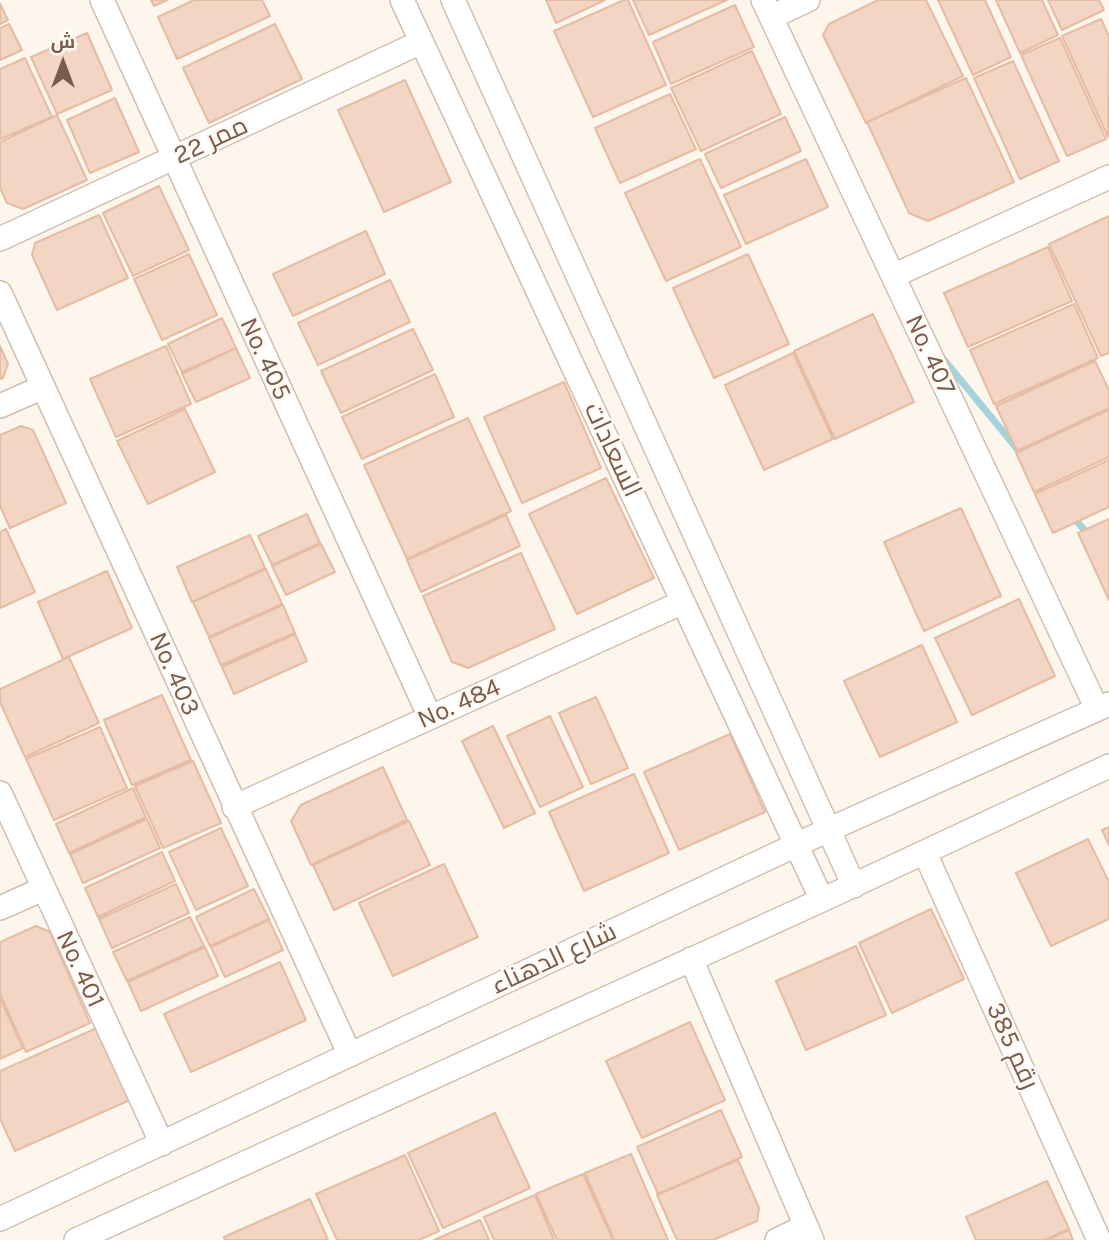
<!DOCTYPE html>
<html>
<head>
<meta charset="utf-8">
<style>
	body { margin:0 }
	#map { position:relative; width:1109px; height:1240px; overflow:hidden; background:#fdf6ec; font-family:Karla,Cairo,sans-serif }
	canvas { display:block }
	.north { position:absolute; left:28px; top:28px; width:70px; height:70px; -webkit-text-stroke:5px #fffaf3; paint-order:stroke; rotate:0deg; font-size:19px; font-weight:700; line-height:28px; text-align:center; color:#7a5c4d }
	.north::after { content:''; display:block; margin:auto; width:24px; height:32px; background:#7a5c4d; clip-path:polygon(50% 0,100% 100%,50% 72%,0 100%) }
</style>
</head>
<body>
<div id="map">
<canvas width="1109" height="1240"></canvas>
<div class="north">ش</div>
</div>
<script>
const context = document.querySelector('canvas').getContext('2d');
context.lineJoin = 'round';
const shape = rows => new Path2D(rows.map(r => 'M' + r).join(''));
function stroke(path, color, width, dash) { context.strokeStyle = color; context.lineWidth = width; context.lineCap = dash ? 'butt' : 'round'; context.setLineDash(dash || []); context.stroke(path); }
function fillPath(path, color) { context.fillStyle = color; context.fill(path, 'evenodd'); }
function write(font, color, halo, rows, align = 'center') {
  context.font = font + ' Karla,Cairo,sans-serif'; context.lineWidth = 5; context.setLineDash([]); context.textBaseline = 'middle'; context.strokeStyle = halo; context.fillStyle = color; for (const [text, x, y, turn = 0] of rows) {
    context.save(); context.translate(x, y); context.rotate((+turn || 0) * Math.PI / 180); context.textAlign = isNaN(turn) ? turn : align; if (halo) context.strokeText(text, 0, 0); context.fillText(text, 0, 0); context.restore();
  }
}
stroke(shape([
	[940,355,1019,451],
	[1071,514,1090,537]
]), '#a5d3da', 7);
const building = shape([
	[151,0,167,0,154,6,151,0],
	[194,0,262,0,270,16,177,59,158,17,194,0],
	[546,0,605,0,556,23,546,0],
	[624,0,628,0,666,85,593,117,554,31,624,0],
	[633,0,727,0,649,35,633,0],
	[878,0,926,0,963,76,866,123,823,35,829,24,878,0],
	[938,0,985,0,1011,57,973,75,938,0],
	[996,0,1042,0,1058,35,1020,53,996,0],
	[1048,0,1099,0,1104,10,1062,30,1048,0],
	[0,4,8,20,0,24,0,4],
	[735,5,754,47,671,84,653,42,735,5],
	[1101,19,1109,36,1108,137,1062,36,1101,19],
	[9,24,22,50,0,60,0,28,9,24],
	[275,24,302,79,209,123,183,68,275,24],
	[87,33,112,90,57,114,31,57,87,33],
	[1060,38,1106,139,1067,156,1021,55,1060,38],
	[752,51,781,114,701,151,671,88,752,51],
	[25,58,52,117,0,139,0,69,25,58],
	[1013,61,1059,161,1020,179,974,78,1013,61],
	[966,78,1014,182,928,221,909,213,867,122,966,78],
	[405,80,451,182,384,212,338,110,405,80],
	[670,94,696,149,620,183,595,128,670,94],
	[115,98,139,152,90,173,67,120,115,98],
	[57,115,87,180,23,209,7,203,0,188,0,142,57,115],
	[785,117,801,151,721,188,705,154,785,117],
	[700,159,741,247,666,281,625,193,700,159],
	[806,159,828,207,746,244,724,195,806,159],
	[159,186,189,250,133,276,103,213,159,186],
	[99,215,128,278,57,310,32,255,35,243,99,215],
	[1109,216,1109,353,1101,356,1049,244,1109,216],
	[366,231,385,274,293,316,273,274,366,231],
	[1048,247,1072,301,968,347,944,293,1048,247],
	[189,254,217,315,162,340,134,279,189,254],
	[748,254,789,344,714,378,673,288,748,254],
	[390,280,410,322,318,365,298,323,390,280],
	[1074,304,1098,358,994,404,970,350,1074,304],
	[873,314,914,402,835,439,794,351,873,314],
	[222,318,236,348,182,372,168,344,222,318],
	[413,329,433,370,341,413,321,371,413,329],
	[0,346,8,364,3,378,0,379,0,346],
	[166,346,191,404,116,437,90,379,166,346],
	[236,348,250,378,196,402,182,374,236,348],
	[793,353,833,439,764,470,725,385,793,353],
	[1095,361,1109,390,1109,408,1017,451,996,406,1095,361],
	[435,374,454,417,362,459,342,417,435,374],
	[564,382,601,468,522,503,484,417,564,382],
	[185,409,215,472,148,504,117,441,185,409],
	[1109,410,1109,457,1034,492,1016,453,1109,410],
	[468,418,511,511,407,559,364,465,468,418],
	[21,426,33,430,66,503,10,528,0,506,0,435,21,426],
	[1109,460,1109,507,1053,533,1035,494,1109,460],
	[606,478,654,578,577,614,529,514,606,478],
	[961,508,1001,596,924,631,884,542,961,508],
	[307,514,320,543,272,565,258,536,307,514],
	[506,515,520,546,421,592,407,560,506,515],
	[1109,519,1109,600,1078,533,1109,519],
	[6,529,35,592,0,608,0,532,6,529],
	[250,535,265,568,192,602,177,567,250,535],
	[321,544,335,572,286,595,272,566,321,544],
	[521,553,555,629,468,668,452,662,423,596,521,553],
	[266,569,282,604,209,637,193,602,266,569],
	[107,571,132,628,63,659,38,602,107,571],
	[1019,599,1055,676,972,715,935,638,1019,599],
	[283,605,295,633,221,665,209,638,283,605],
	[295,634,307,661,234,694,222,667,295,634],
	[922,645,957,722,880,757,844,681,922,645],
	[69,657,99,723,25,757,0,702,0,689,69,657],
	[162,695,191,760,132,785,104,720,162,695],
	[596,697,628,768,591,784,559,713,596,697],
	[550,716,583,787,540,807,507,736,550,716],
	[493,726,535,813,504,828,462,741,493,726],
	[100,727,127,788,54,820,26,759,100,727],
	[730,734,765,812,679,850,644,772,730,734],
	[193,761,221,823,163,848,135,786,193,761],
	[383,767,407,820,311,865,291,821,301,805,383,767],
	[634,774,669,853,584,891,549,812,634,774],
	[133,788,146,817,69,853,56,824,133,788],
	[147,819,160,848,83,883,70,854,147,819],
	[409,821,430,865,334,910,313,865,409,821],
	[1109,827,1109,845,1102,830,1109,827],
	[221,828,248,886,196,910,169,852,221,828],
	[1088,839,1109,882,1109,919,1051,946,1016,873,1088,839],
	[162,852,175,881,98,917,85,888,162,852],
	[444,864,478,937,393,976,359,903,444,864],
	[176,884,189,913,112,948,99,919,176,884],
	[254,889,269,919,210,946,196,917,254,889],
	[931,909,964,979,892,1013,859,943,931,909],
	[190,917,204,946,127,981,113,952,190,917],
	[269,920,283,950,225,977,211,947,269,920],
	[36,926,50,932,90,1023,26,1052,0,994,0,942,36,926],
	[856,946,886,1015,806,1050,776,981,856,946],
	[205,947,218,976,141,1011,128,982,205,947],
	[280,962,306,1020,191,1072,164,1014,280,962],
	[0,998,23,1048,0,1059,0,998],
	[690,1022,725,1100,642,1138,606,1061,690,1022],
	[97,1028,130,1100,15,1151,0,1119,0,1071,97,1028],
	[721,1110,742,1157,658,1194,637,1147,721,1110],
	[495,1113,530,1188,443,1228,408,1153,495,1113],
	[631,1154,668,1240,614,1240,585,1173,631,1154],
	[405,1155,439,1231,419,1240,337,1240,316,1194,405,1155],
	[738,1160,759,1208,757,1221,713,1240,677,1240,657,1195,738,1160],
	[583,1174,613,1240,557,1240,536,1194,583,1174],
	[1047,1181,1069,1229,1045,1240,976,1240,966,1217,1047,1181],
	[535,1195,554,1240,494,1240,484,1217,535,1195],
	[310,1199,328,1240,225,1240,224,1237,310,1199],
	[480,1220,489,1240,434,1240,480,1220],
	[1069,1230,1073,1240,1047,1240,1069,1230]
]);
fillPath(building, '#f3d5c3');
stroke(building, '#e6bba3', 2);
const minor = shape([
	[102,0,430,717],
	[402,0,822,900],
	[453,0,854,886],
	[763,0,1097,709],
	[771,17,808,0],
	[0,239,421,42],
	[893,276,1109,177],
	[0,293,350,1055],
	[0,406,43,387],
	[0,793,162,1144],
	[234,807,683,602],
	[925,853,1099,1240],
	[0,908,43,889],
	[691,959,812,1240],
	[0,1219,828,830,1109,704],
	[76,1240,822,900,1109,766],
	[777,1240,806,1226]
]);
stroke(minor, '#d1beb0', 26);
stroke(minor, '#fff', 23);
write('26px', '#7a5c4d', '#fffaf3', [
	["ممر 22",211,141,-25],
	["No. 407",930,355,65],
	["No. 405",265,359,65],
	["السعادات",612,450,65],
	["No. 403",174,674,66],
	["No. 484",459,704,-24],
	["شارع الدهناء",554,959,-25],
	["No. 401",80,969,65],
	["رقم 385",1012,1046,66]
]);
</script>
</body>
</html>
